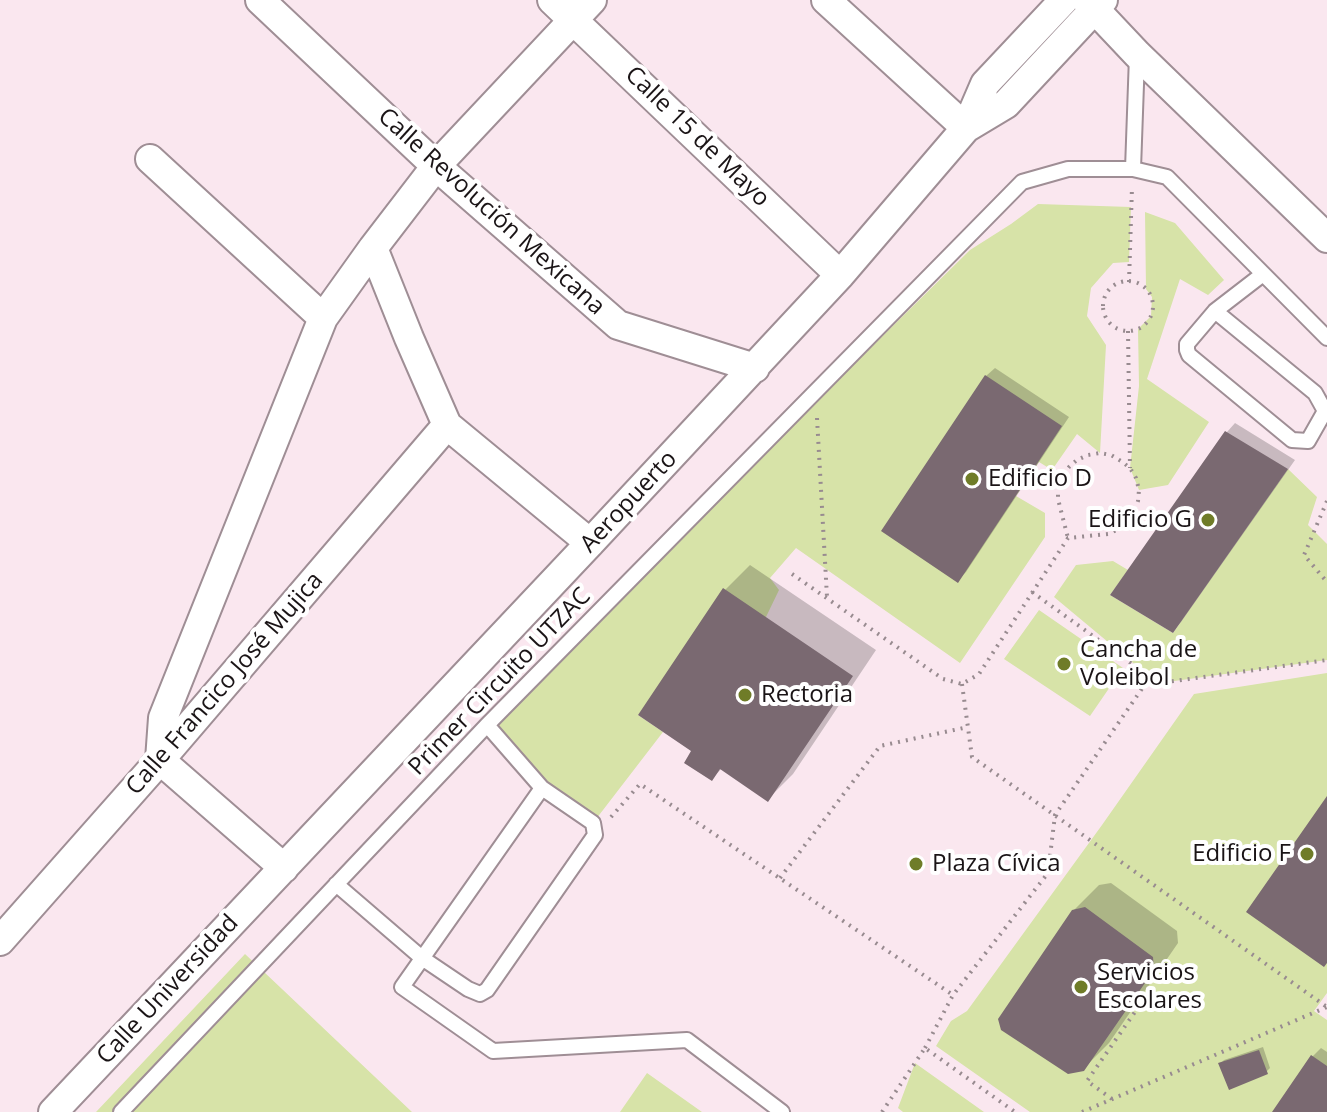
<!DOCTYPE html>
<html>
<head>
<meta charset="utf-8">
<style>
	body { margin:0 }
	canvas { display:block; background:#fae7ef }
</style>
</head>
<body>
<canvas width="1327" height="1112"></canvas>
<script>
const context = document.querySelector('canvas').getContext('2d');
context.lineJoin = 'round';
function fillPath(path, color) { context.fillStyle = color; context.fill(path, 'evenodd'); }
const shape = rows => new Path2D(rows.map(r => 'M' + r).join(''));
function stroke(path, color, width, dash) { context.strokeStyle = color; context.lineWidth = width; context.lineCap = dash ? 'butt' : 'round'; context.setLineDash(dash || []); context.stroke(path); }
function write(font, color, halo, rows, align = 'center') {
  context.font = font + ' "Open Sans",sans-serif'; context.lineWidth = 8; context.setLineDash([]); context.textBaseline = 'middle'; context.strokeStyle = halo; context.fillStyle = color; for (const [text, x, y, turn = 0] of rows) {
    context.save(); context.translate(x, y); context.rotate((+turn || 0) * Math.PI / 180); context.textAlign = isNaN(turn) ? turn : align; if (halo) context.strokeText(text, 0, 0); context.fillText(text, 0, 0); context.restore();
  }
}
fillPath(shape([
	[1038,204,1131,207,1129,262,1113,263,1091,288,1087,316,1106,345,1100,453,1077,434,1052,470,1039,462,1016,496,1045,513,1045,537,960,663,796,548,770,578,779,590,766,617,638,715,663,732,593,823,542,788,487,725,970,250,1011,224],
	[1145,212,1175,223,1224,280,1208,295,1180,279,1147,379,1209,422,1168,485,1139,490,1130,468,1139,386,1138,329,1151,316,1152,297,1146,289],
	[1288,469,1317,497,1308,525,1327,544,1327,660,1167,682,1150,677,1054,597,1076,565,1113,561,1128,570,1110,595,1173,633],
	[1039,610,1123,668,1090,716,1004,659],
	[1327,673,1327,993,1314,1011,1327,1020,1327,1112,1030,1112,936,1046,951,1021,967,1011,1102,825,1194,694],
	[245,954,412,1112,96,1112],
	[915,1063,984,1112,903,1112,898,1108],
	[647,1073,702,1112,620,1112]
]), '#d7e3a8');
fillPath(shape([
	[995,368,1069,417,966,572,958,580,986,376],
	[1235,423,1295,460,1181,622,1173,631,1227,432],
	[750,565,876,650,793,774,768,799,722,768,712,779,694,751,725,590],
	[1111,883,1177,931,1178,943,1109,1043,1083,1069,1073,911,1099,885],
	[1263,1047,1270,1068,1266,1072,1220,1064,1224,1060],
	[1321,1048,1327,1052,1327,1112,1275,1112,1313,1056]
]), '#0003');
fillPath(shape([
	[985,375,1062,426,958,583,881,531],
	[1225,431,1288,469,1173,633,1110,595],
	[723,588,853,676,768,802,720,769,712,781,684,763,691,751,638,715],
	[1327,796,1327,963,1324,967,1246,912],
	[1085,907,1153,957,1154,970,1084,1071,1068,1074,1001,1030,998,1019,1072,910],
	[1259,1050,1268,1074,1229,1090,1218,1063],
	[1311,1055,1327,1066,1327,1112,1272,1112]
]), '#7a6971');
const service = shape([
	[1137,56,1133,169,1167,177,1327,338],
	[1215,311,1315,393,1325,411,1308,441,1292,440,1189,355,1187,350,1187,344,1215,311,1263,274],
	[542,788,402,987,493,1051,687,1040,782,1112],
	[336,884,422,958,468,989,480,994,487,990,595,835,593,823,542,788,487,725],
	[121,1112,487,725,1022,182,1068,169,1133,169]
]);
const minor = shape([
	[260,0,436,166,618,325,755,368],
	[552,0,840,275],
	[826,0,966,128],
	[1086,0,1137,54,1327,238],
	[966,128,1006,104,1103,0],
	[150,159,323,318],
	[373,248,409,338,447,425,590,543],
	[284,868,160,760,163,718,323,318,373,248,436,166,592,0],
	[0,941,160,760,447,425],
	[53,1112,590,543,840,275,966,128,985,84,1064,0]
]);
stroke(service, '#9f8e95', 18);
stroke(minor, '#9f8e95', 32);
stroke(shape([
	'1103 306a25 25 0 1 1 50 0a25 25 0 1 1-50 0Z',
	[1129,282,1132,187],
	[1128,331,1130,468],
	[817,418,827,597],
	[1327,501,1304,555,1327,582],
	[792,574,943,679,962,684,979,674,1068,538,1108,534,1119,529,1128,522,1134,512,1138,501,1139,490,1136,478,1130,468,1121,461,1111,455,1100,453,1088,455,1077,460,1069,467,1062,476,1058,487,1058,499,1068,538],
	[1032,592,1150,677,1167,682,1327,660],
	[962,684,972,757,1327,1007],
	[611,817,640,784,953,995],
	[780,878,880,746,968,727],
	[925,1048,953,995,1048,873,1055,815,1150,677],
	[1112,1099,1087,1081,1137,1009,1130,1004],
	[882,1112,925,1048,1015,1112],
	[1082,1112,1327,1007]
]), '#988b90', 4, [2, 6]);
stroke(service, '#fff', 14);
stroke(minor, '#fff', 28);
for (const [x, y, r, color] of [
	[972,479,8,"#6f7c28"],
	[1208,520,8,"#6f7c28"],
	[1064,664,8,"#6f7c28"],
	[745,695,8,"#6f7c28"],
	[1307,854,8,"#6f7c28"],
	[916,864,8,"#6f7c28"],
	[1081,987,8,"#6f7c28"]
]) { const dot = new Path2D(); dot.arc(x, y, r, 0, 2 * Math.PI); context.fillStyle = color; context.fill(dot); stroke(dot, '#fff', 3); }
write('24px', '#1a1416', '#fff', [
	["Calle 15 de Mayo",697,137,44],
	["Calle Revolución Mexicana",491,212,42],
	["Aeropuerto",629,502,-47],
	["Primer Circuito UTZAC",500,682,-46],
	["Calle Francico José Mujica",225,684,-49],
	["Calle Universidad",168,990,-47]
]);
write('24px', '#1a1416', '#fff', [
	["Edificio D",988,479],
	["Edificio G",1192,520,"right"],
	["Cancha de",1080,650],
	["Voleibol",1080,678],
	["Rectoria",761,695],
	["Edificio F",1291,854,"right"],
	["Plaza Cívica",932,864],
	["Servicios",1097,973],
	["Escolares",1097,1001]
], 'left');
</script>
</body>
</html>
